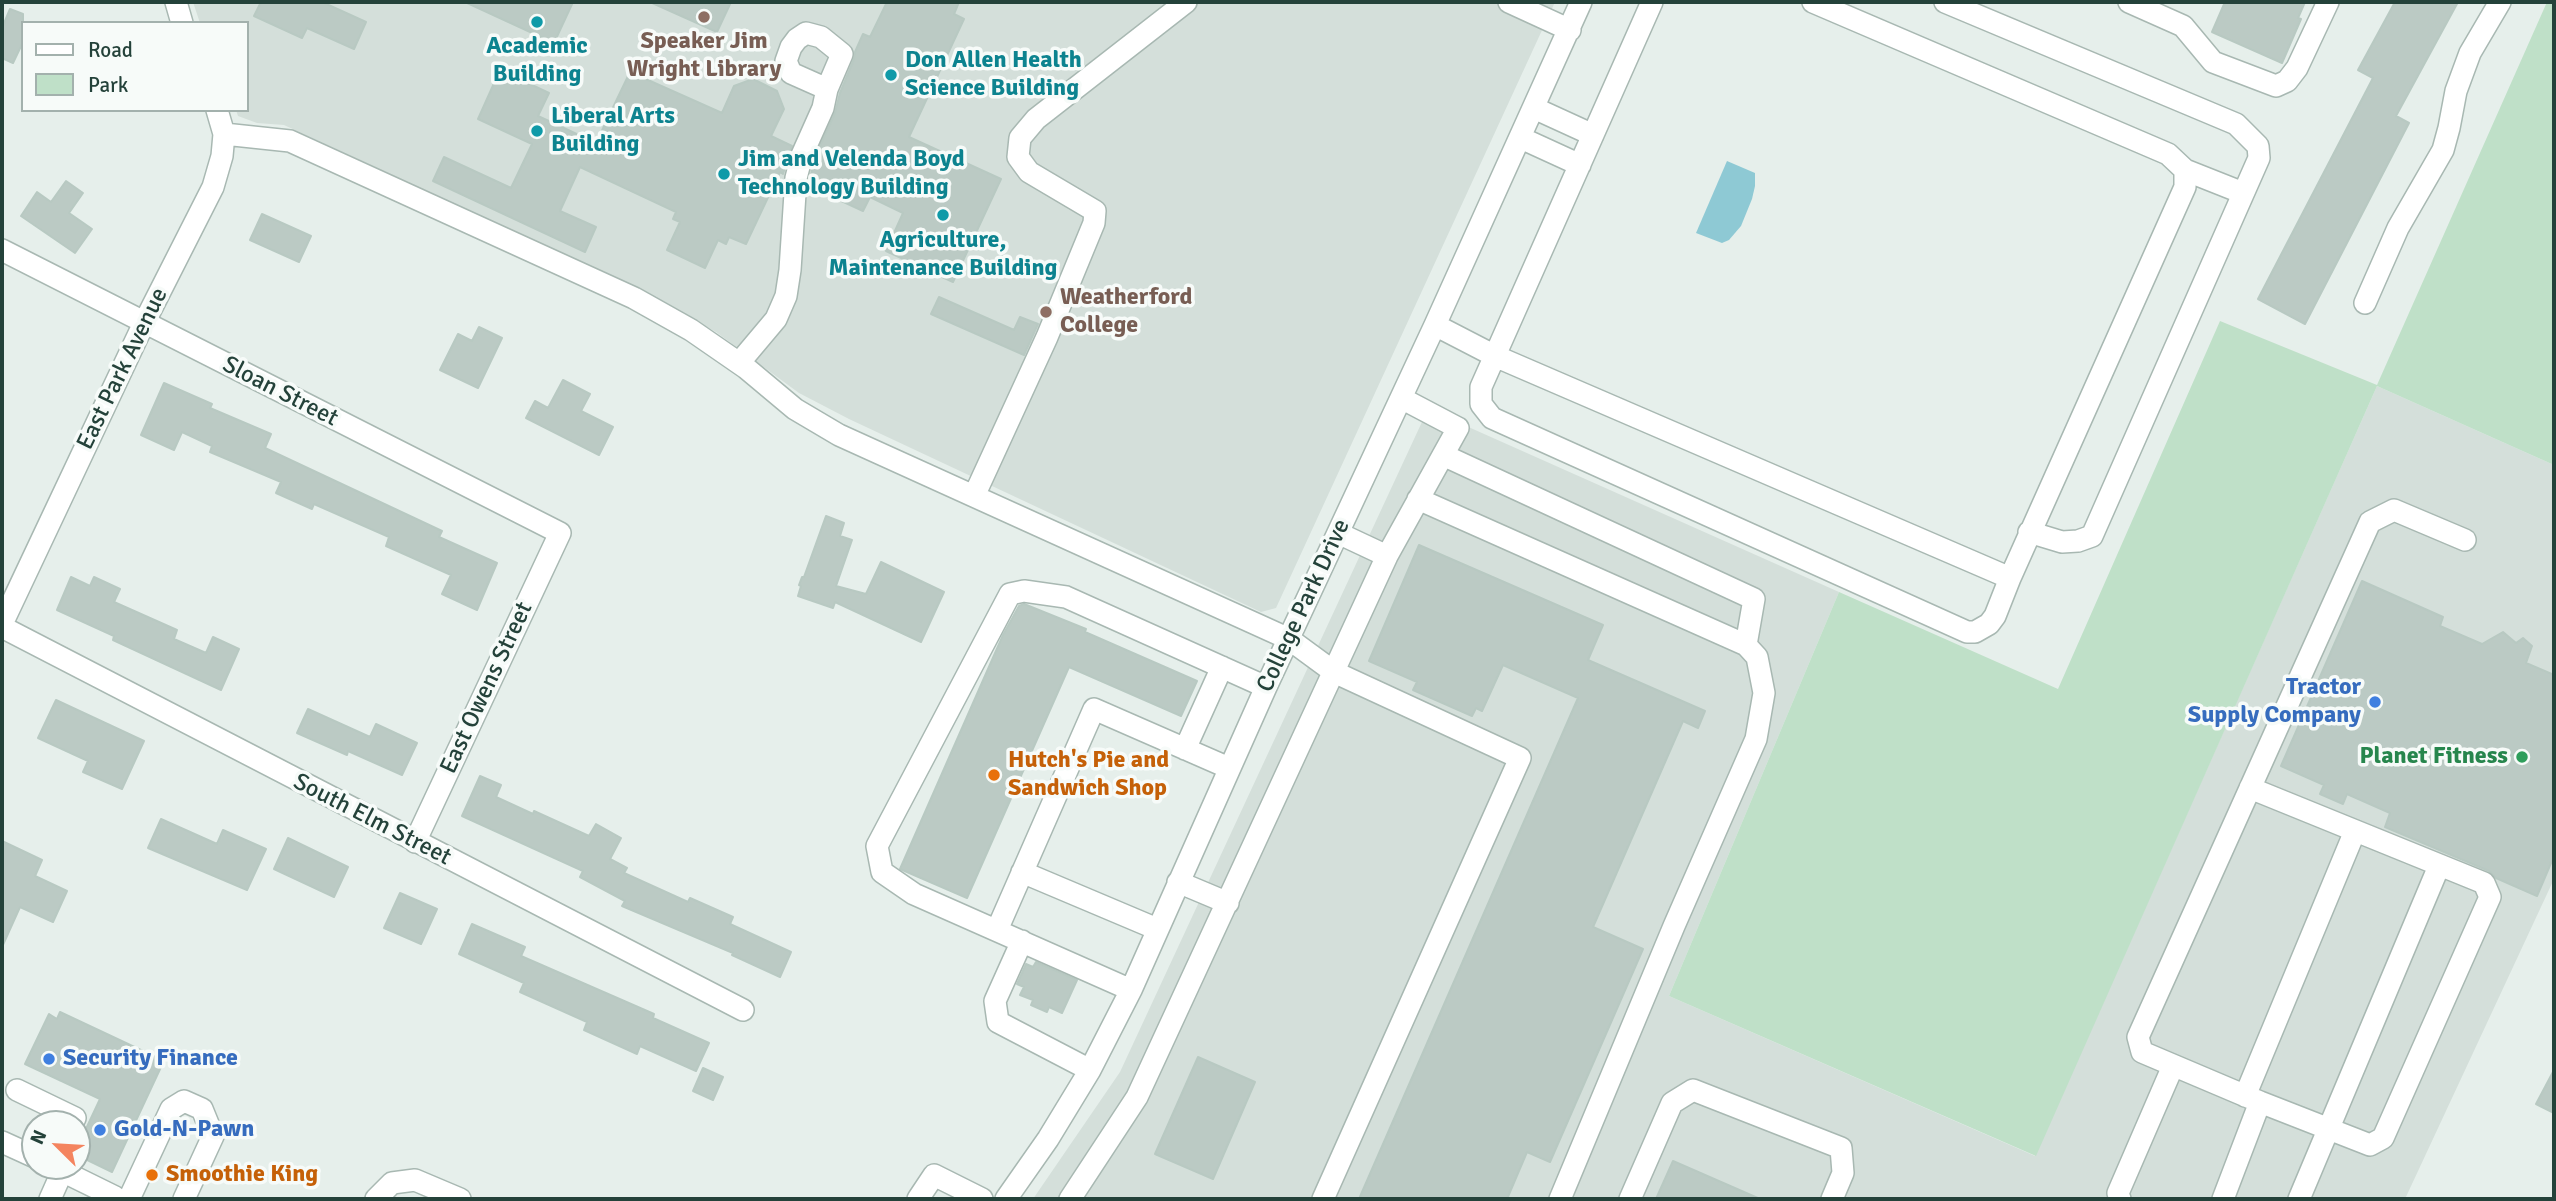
<!DOCTYPE html>
<html>
<head>
<meta charset="utf-8">
<style>
	body { margin:0 }
	#map { position:relative; width:2556px; height:1201px; overflow:hidden; background:#e6efeb; font-family:Signika,sans-serif }
	canvas { display:block }
	.frame { position:absolute; inset:0; border:4px solid #24423a; pointer-events:none }
	.legend { position:absolute; left:21px; top:21px; width:228px; height:91px; box-sizing:border-box; background:#f7fbf9; border:2px solid #a3b1ad; margin:0; padding:9px 12px; list-style:none; font-size:21px; color:#24423a }
	.legend li { display:flex; align-items:center; gap:14px; height:35px }
	.legend b { width:35px; border:2px solid #a3b1ad }
	.north { position:absolute; left:21px; top:1110px; width:70px; height:70px; box-sizing:border-box; background:#f7fbf9; border:2px solid #a3b1ad; border-radius:50%; rotate:294deg; font-size:19px; font-weight:700; line-height:28px; text-align:center; color:#24423a }
	.north::after { content:''; display:block; margin:auto; width:24px; height:32px; background:#f4845f; clip-path:polygon(50% 0,100% 100%,50% 72%,0 100%) }
</style>
</head>
<body>
<div id="map">
<canvas width="2556" height="1201"></canvas>
<div class="frame"></div>
<ul class="legend">
<li><b style="height:9px;background:#fff"></b>Road</li>
<li><b style="height:19px;background:#bfe0c8"></b>Park</li>
</ul>
<div class="north">N</div>
</div>
<script>
const context = document.querySelector('canvas').getContext('2d');
context.lineJoin = 'round';
function fillPath(path, color) { context.fillStyle = color; context.fill(path, 'evenodd'); }
const shape = rows => new Path2D(rows.map(r => 'M' + r).join(''));
function stroke(path, color, width, dash) { context.strokeStyle = color; context.lineWidth = width; context.lineCap = dash ? 'butt' : 'round'; context.setLineDash(dash || []); context.stroke(path); }
function write(font, color, halo, rows, align = 'center') {
  context.font = font + ' Signika,sans-serif'; context.lineWidth = 7; context.setLineDash([]); context.textBaseline = 'middle'; context.strokeStyle = halo; context.fillStyle = color; for (const [text, x, y, turn = 0] of rows) {
    context.save(); context.translate(x, y); context.rotate((+turn || 0) * Math.PI / 180); context.textAlign = isNaN(turn) ? turn : align; if (halo) context.strokeText(text, 0, 0); context.fillText(text, 0, 0); context.restore();
  }
}
fillPath(shape([
	[193,2,1555,2,1276,608,1261,612,849,419,799,393,716,332,645,292,284,125,257,123,238,116,236,110,247,110,247,23,200,23],
	[2377,386,2554,465,2554,879,2405,1199,1033,1199,1120,1072,1428,409,1839,592,1669,996,2035,1156]
]), '#d4dfda');
fillPath(shape([
	[2547,2,2554,2,2554,465,2377,386,2036,1156,1669,996,1839,592,2058,689,2220,321,2377,385]
]), '#bfe0c8');
fillPath(shape([
	[1727,161,1755,173,1755,186,1752,199,1741,226,1729,240,1722,243,1696,233]
]), '#8ec9d4');
const building = shape([
	[261,2,322,2,366,22,354,49,307,28,302,38,254,16,261,2],
	[465,2,573,2,554,43,465,2],
	[650,2,731,2,717,32,650,2],
	[887,2,959,2,954,14,964,19,909,137,1001,179,953,282,886,251,903,213,870,197,863,211,809,186,814,159,835,113,840,93,854,59,855,52,863,34,870,37,887,2],
	[2225,2,2305,2,2298,18,2301,19,2282,63,2212,32,2225,2],
	[2395,2,2458,2,2396,116,2409,123,2305,324,2258,299,2373,78,2358,70,2395,2],
	[10,9,23,14,23,42,13,63,2,58,2,28,10,9],
	[500,70,549,93,538,116,596,143,630,72,722,113,734,86,753,79,777,91,784,109,771,136,792,146,783,174,780,172,746,244,729,237,726,244,718,240,705,268,667,250,680,222,673,219,676,212,580,167,560,211,596,227,585,252,433,181,444,157,511,188,532,144,478,119,500,70],
	[66,181,83,193,69,213,92,229,75,253,21,216,37,192,51,202,66,181],
	[262,214,311,236,299,262,250,240,262,214],
	[939,297,1014,330,1020,317,1038,324,1024,355,931,314,939,297],
	[479,327,502,338,478,388,440,370,458,334,472,341,479,327],
	[563,380,590,394,581,411,613,427,599,455,526,418,535,401,548,408,563,380],
	[164,383,212,404,210,408,271,434,265,448,442,531,439,537,497,563,477,610,442,594,451,575,386,546,389,537,314,504,312,509,276,493,281,482,210,452,212,446,182,432,174,450,141,435,164,383],
	[826,516,844,523,840,536,852,540,836,586,866,594,881,562,944,592,921,642,835,602,833,608,798,596,801,586,799,585,802,577,804,577,826,516],
	[1419,545,1603,625,1588,660,1705,711,1698,728,1683,721,1593,927,1643,949,1550,1162,1527,1152,1507,1199,1359,1199,1578,698,1503,665,1482,711,1476,708,1472,716,1413,690,1417,682,1369,661,1419,545],
	[71,577,90,586,94,577,120,589,114,602,177,630,174,639,206,653,213,637,239,649,221,690,113,640,114,636,57,610,71,577],
	[2362,581,2443,617,2440,626,2482,644,2503,632,2516,643,2523,638,2532,646,2526,663,2554,675,2554,856,2537,896,2496,878,2489,871,2385,827,2390,813,2347,794,2343,804,2320,794,2324,785,2281,766,2362,581],
	[1024,604,1086,629,1085,632,1197,681,1181,716,1069,667,967,898,900,869,1003,635,1019,606,1024,604],
	[56,700,144,741,122,789,83,772,88,761,38,738,56,700],
	[308,709,370,737,376,724,417,743,402,775,348,751,347,755,297,733,308,709],
	[480,776,501,785,496,797,533,814,534,811,589,836,596,824,621,838,610,859,627,868,624,873,688,902,690,898,733,917,730,924,791,952,780,977,732,955,733,953,622,906,625,901,580,877,583,871,462,816,480,776],
	[161,819,217,844,223,830,266,849,247,890,148,848,161,819],
	[288,838,348,867,334,897,274,869,288,838],
	[2,841,42,860,35,876,67,891,53,922,20,907,2,947,2,841],
	[400,893,437,909,421,944,384,928,400,893],
	[472,924,525,947,521,956,654,1014,653,1018,709,1043,696,1071,640,1046,637,1054,584,1030,587,1022,520,992,524,983,459,954,472,924],
	[1036,962,1077,980,1062,1013,1049,1007,1047,1012,1031,1005,1033,1000,1020,995,1024,987,1017,984,1026,964,1033,967,1036,962],
	[60,1012,160,1059,158,1066,161,1067,112,1172,77,1155,77,1148,100,1099,25,1064,49,1014,57,1019,60,1012],
	[1198,1057,1255,1082,1213,1179,1155,1154,1198,1057],
	[703,1068,723,1077,713,1100,693,1091,703,1068],
	[2554,1070,2554,1113,2536,1104,2554,1070],
	[1673,1161,1760,1199,1656,1199,1673,1161]
]);
fillPath(building, '#bbcac4');
stroke(building, '#b8c9c2', 2);
const minor = shape([
	[176,2,182,23],
	[1509,2,1570,30],
	[1652,2,1481,387,1481,404,1492,418,1967,632,1975,632,1989,624,1995,616,2010,578],
	[1945,2,2236,124,2258,146,2259,158,2092,536,2078,541,2062,542,2029,532],
	[2129,2,2183,26,2213,62,2276,86,2287,81,2297,68,2328,2],
	[1534,108,1593,135],
	[224,134,290,141,634,298,691,330,746,368,795,409,839,435,1289,639,1334,672,1520,758,1323,1199],
	[1521,138,1580,165],
	[2185,170,2243,193],
	[2,250,560,533,415,842],
	[2365,303,2398,228,2443,150,2449,128,2456,91,2470,53,2500,2],
	[1435,325,1495,356,2010,578,2185,187,2185,170,2168,154,1813,2],
	[739,363,776,319,786,296,790,270,796,178,802,155,823,108,827,89,842,54,821,37,806,33,797,39,791,47,786,61,791,73,827,89],
	[974,496,1047,337,1094,223,1095,211,1029,172,1018,157,1020,138,1036,119,1186,2],
	[1418,499,1746,645,1754,599,1443,455],
	[1387,556,1458,428,1401,398],
	[2,624,144,323,213,187,222,156,224,134,217,110],
	[2,627,743,1010],
	[1185,749,1222,667],
	[2250,788,2484,883,2490,897,2383,1138,2370,1145,2260,1102],
	[1022,872,1157,929],
	[1178,882,1228,903],
	[997,930,1094,709,1229,768],
	[1022,941,995,1001,998,1022,1090,1070],
	[1131,990,914,894,882,872,877,846,1010,594,1024,591,1066,597,1266,687],
	[17,1090,75,1118,72,1124],
	[2245,1096,2355,831],
	[2,1142,35,1157],
	[52,1166,115,1197],
	[50,1199,62,1172],
	[129,1199,171,1109,184,1101,202,1109,213,1136,184,1199],
	[376,1199,392,1183,415,1180,460,1199],
	[918,1199,934,1175,982,1199],
	[1006,1199,1048,1139,1090,1070,1131,990,1266,687,1435,325,1581,2],
	[1070,1199,1137,1097,1387,556,1338,533],
	[1560,1199,1674,926,1756,739,1764,693,1757,657,1746,645],
	[1630,1199,1672,1103,1693,1090,1841,1148,1843,1173,1832,1199],
	[2120,1199,2118,1193,2173,1066],
	[2223,1199,2260,1102,2142,1052,2138,1037,2370,522,2394,510,2465,540],
	[2299,1199,2439,866]
]);
stroke(minor, '#a8b8b2', 24);
stroke(minor, '#fff', 21);
for (const [x, y, r, color] of [
	[704,17,7,"#8d6e63"],
	[537,22,7,"#0f9aa8"],
	[891,75,7,"#0f9aa8"],
	[537,131,7,"#0f9aa8"],
	[724,174,7,"#0f9aa8"],
	[943,215,7,"#0f9aa8"],
	[1046,312,7,"#8d6e63"],
	[2375,702,7,"#3f7fe0"],
	[2522,757,7,"#2e9e5b"],
	[994,775,7,"#e8710a"],
	[49,1059,7,"#3f7fe0"],
	[100,1130,7,"#3f7fe0"],
	[152,1175,7,"#e8710a"]
]) { const dot = new Path2D(); dot.arc(x, y, r, 0, 2 * Math.PI); context.fillStyle = color; context.fill(dot); stroke(dot, '#f7fbf9', 2.5); }
write('bold 24px', '#785e54', '#f7fbf9', [
	["Speaker Jim",704,42],
	["Wright Library",704,70],
	["Weatherford",1060,298,"left"],
	["College",1060,326,"left"]
]);
write('bold 24px', '#0d838f', '#f7fbf9', [
	["Academic",537,47,"center"],
	["Building",537,75,"center"],
	["Don Allen Health",905,61],
	["Science Building",905,89],
	["Liberal Arts",551,117],
	["Building",551,145],
	["Jim and Velenda Boyd",738,160],
	["Technology Building",738,188],
	["Agriculture,",943,241,"center"],
	["Maintenance Building",943,269,"center"]
], 'left');
write('24px', '#24423a', '#f7fbf9', [
	["East Park Avenue",123,369,-64],
	["Sloan Street",280,392,27],
	["College Park Drive",1304,606,-65],
	["East Owens Street",487,688,-65],
	["South Elm Street",372,820,27]
]);
write('bold 24px', '#366cbe', '#f7fbf9', [
	["Tractor",2361,688,"right"],
	["Supply Company",2361,716,"right"],
	["Security Finance",63,1059],
	["Gold-N-Pawn",114,1130]
], 'left');
write('bold 24px', '#27864d', '#f7fbf9', [
	["Planet Fitness",2508,757]
], 'right');
write('bold 24px', '#c56008', '#f7fbf9', [
	["Hutch's Pie and",1008,761],
	["Sandwich Shop",1008,789],
	["Smoothie King",166,1175]
], 'left');
</script>
</body>
</html>
